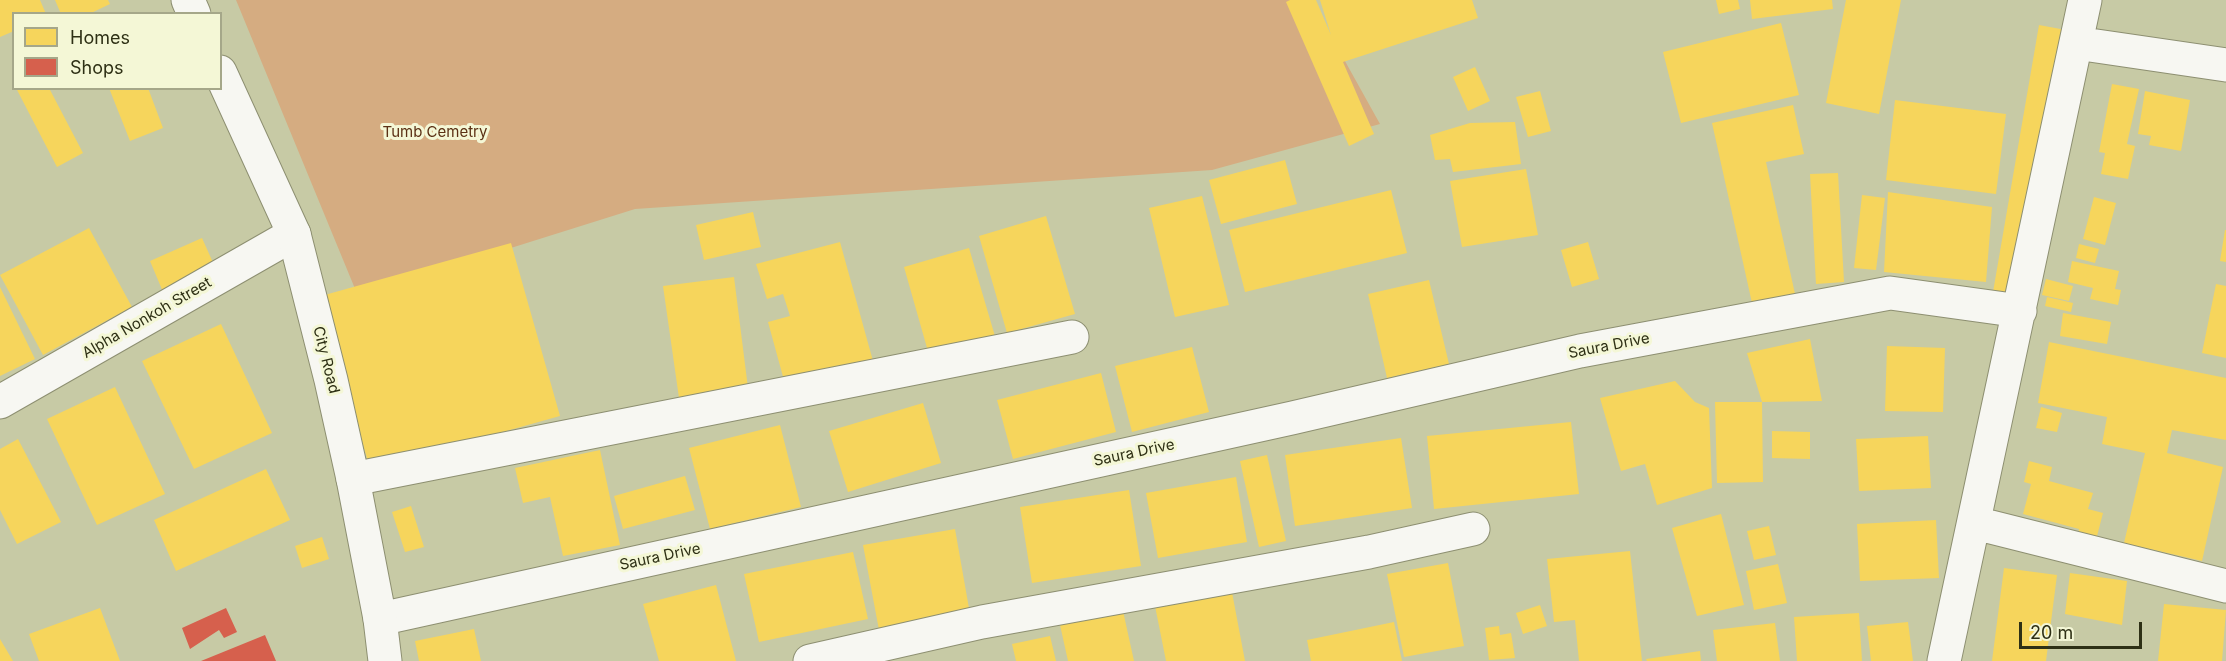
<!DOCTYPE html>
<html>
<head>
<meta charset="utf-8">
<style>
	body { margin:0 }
	#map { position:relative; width:2226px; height:661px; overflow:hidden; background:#c7caa5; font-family:Inter,sans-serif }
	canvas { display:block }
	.legend { position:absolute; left:12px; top:12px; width:210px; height:78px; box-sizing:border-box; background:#f4f7d6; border:2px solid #a5a789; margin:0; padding:8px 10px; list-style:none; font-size:18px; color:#2e3015 }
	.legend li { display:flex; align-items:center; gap:12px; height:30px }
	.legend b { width:30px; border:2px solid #a5a789 }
	.scale { position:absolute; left:2019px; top:622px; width:123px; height:27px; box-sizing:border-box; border:3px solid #2e3015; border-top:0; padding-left:8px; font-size:18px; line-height:21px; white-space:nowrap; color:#2e3015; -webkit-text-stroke:4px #f4f7d6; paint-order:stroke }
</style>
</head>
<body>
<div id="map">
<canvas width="2226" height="661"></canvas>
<ul class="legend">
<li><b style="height:16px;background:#f6d55c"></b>Homes</li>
<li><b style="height:16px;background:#d6604d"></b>Shops</li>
</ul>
<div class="scale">20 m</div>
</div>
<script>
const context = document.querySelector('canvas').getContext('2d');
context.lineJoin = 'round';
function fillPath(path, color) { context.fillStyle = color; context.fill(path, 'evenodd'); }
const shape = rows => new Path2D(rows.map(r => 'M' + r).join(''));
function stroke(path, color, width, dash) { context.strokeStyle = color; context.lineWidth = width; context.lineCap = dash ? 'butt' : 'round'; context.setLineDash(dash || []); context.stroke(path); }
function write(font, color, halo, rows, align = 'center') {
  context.font = font + ' Inter,sans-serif'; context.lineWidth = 6; context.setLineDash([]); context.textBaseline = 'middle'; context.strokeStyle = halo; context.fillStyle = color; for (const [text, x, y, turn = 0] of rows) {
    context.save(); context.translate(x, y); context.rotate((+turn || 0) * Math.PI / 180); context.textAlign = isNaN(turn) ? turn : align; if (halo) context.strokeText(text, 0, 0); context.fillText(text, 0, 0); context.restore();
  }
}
fillPath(shape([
	[236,0,1311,0,1380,124,1212,170,635,209,358,296]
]), '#d5ac81');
fillPath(shape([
	[0,0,40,0,46,14,14,14,14,31,0,37],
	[55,0,108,0,110,4,89,14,61,14],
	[1290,0,1316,0,1331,35,1320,0,1472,0,1478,18,1343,62,1374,134,1349,146,1286,2],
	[1716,0,1738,0,1740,9,1719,14],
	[1750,0,1832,0,1833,9,1752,19],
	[1846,0,1901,0,1879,114,1826,103],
	[1781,23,1799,95,1681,123,1663,52],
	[2039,25,2066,30,2020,297,1993,292],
	[1475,67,1490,101,1468,111,1453,77],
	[2112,84,2139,89,2127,144,2135,146,2128,179,2101,174,2105,153,2099,152],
	[16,88,49,88,83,153,57,167],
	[109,88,148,88,163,128,130,141],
	[1540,91,1551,131,1528,137,1516,97],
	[2145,91,2190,100,2181,151,2149,145,2151,136,2138,134],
	[1895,100,2006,114,1996,194,1886,180],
	[1793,105,1804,154,1766,162,1795,294,1752,303,1712,123],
	[1515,122,1521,164,1453,172,1450,159,1435,160,1430,135,1470,123],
	[1285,160,1297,204,1221,224,1209,180],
	[1526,169,1538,235,1462,247,1450,181],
	[1838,173,1844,282,1816,284,1810,174],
	[1391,190,1407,253,1245,292,1229,230],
	[1888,192,1992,207,1986,282,1884,272],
	[1862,195,1885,198,1876,270,1854,268],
	[1202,196,1229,305,1175,317,1149,208],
	[2094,197,2116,203,2105,245,2083,239],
	[753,212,761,247,704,260,696,225],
	[1046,216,1075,314,1007,333,979,236],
	[89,228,132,307,43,355,0,275],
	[2225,230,2226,230,2226,262,2220,261],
	[202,238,219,276,166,299,150,261],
	[840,242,873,361,785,384,768,322,790,316,783,294,767,299,756,264],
	[1588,242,1599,279,1572,287,1561,250],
	[511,243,560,416,370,469,321,296],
	[2079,244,2099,249,2095,263,2076,258],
	[969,248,997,343,931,362,904,267],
	[2072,261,2119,271,2115,289,2121,290,2118,305,2090,299,2093,288,2068,282],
	[734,277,749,396,680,405,663,286],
	[2046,279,2073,286,2069,301,2042,295],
	[1429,280,1449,364,1387,378,1368,294],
	[2216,284,2226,286,2226,358,2202,353],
	[0,287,35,359,0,376],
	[2047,297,2073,303,2071,312,2045,306],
	[2063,313,2111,322,2107,344,2060,336],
	[221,324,272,433,194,469,142,361],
	[1810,339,1822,401,1762,402,1747,353],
	[2049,342,2226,378,2226,440,2172,430,2167,453,2223,467,2202,561,2124,543,2145,453,2102,444,2107,417,2038,403],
	[1887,346,1945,348,1943,412,1885,411],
	[1192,347,1209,412,1132,432,1115,366],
	[1101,373,1116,432,1013,459,997,400],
	[1675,381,1695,402,1709,408,1712,488,1657,505,1645,464,1621,471,1600,398],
	[115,387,165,494,97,525,47,419],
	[1715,402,1762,402,1763,482,1717,483],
	[923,403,941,463,848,492,829,431],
	[2041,407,2062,413,2057,432,2036,428],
	[1571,422,1579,494,1434,509,1427,436],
	[780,425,801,507,710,529,689,448],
	[1772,431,1810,432,1810,459,1772,458],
	[1928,436,1931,488,1859,491,1856,439],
	[1401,438,1412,508,1295,526,1285,455],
	[18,439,61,522,17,544,0,510,0,449],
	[600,450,620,545,563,556,550,497,523,503,515,468],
	[1267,455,1286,541,1259,547,1240,461],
	[2029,461,2052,467,2049,481,2093,493,2088,509,2103,513,2096,540,2078,536,2079,529,2023,514,2031,484,2024,482],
	[266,469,290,520,176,571,154,520],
	[685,476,695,510,623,529,614,496],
	[1236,477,1247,542,1158,558,1146,493],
	[1129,490,1141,566,1032,583,1020,507],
	[411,506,424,547,405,552,392,512],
	[1721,514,1744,605,1697,616,1672,528],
	[1936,520,1939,578,1860,581,1857,524],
	[1769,526,1776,555,1754,560,1747,531],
	[955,529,970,614,879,630,863,545],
	[322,537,329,559,302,568,295,546],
	[1630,551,1642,661,1579,661,1575,620,1554,622,1547,559],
	[853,552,868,619,759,642,744,574],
	[1448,563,1464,646,1404,657,1387,574],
	[1778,564,1787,603,1754,610,1746,571],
	[2004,568,2057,575,2046,661,1992,661],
	[2070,573,2127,581,2122,625,2065,614],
	[716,585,736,661,659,661,643,604],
	[1231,587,1245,661,1166,661,1154,601],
	[2164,604,2226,610,2222,661,2158,661],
	[1540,605,1547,626,1523,634,1516,613],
	[100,608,120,661,39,661,29,634],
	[1123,611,1134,661,1068,661,1060,625],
	[1859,613,1862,661,1797,661,1794,617],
	[1394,622,1402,661,1311,661,1307,640],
	[1908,622,1913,661,1871,661,1867,626],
	[1775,623,1780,661,1717,661,1713,630],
	[1499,626,1500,635,1511,633,1515,658,1489,660,1485,628],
	[474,629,481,661,419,661,415,641],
	[1050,636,1056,661,1016,661,1012,644],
	[0,639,13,661,0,661],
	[1700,651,1701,661,1647,661,1646,659]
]), '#f6d55c');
fillPath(shape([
	[226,608,237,632,224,638,219,630,190,649,182,628],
	[265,635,276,661,201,661]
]), '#d6604d');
const minor = shape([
	[2076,43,2226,65],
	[0,402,294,234],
	[353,479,1072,337],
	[1975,523,2226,586],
	[380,619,1292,418,1580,351,1890,293,2020,311],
	[810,661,982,622,1369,552,1473,529],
	[1944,661,2085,0]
]);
const major = shape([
	[188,0,194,14],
	[220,72,294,234,331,380,353,479,380,619,385,661]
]);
stroke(minor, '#8d8f71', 35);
stroke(major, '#8d8f71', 35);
stroke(minor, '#f7f7f2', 33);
stroke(major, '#f7f7f2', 33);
write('15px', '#5b3014', '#f4f7d6', [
	["Tumb Cemetry",435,132]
]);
write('15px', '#2e3015', '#f4f7d6', [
	["Alpha Nonkoh Street",147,318,-30],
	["Saura Drive",1609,346,-11],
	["City Road",326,360,76],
	["Saura Drive",1134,453,-12],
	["Saura Drive",660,557,-12]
]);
</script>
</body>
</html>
